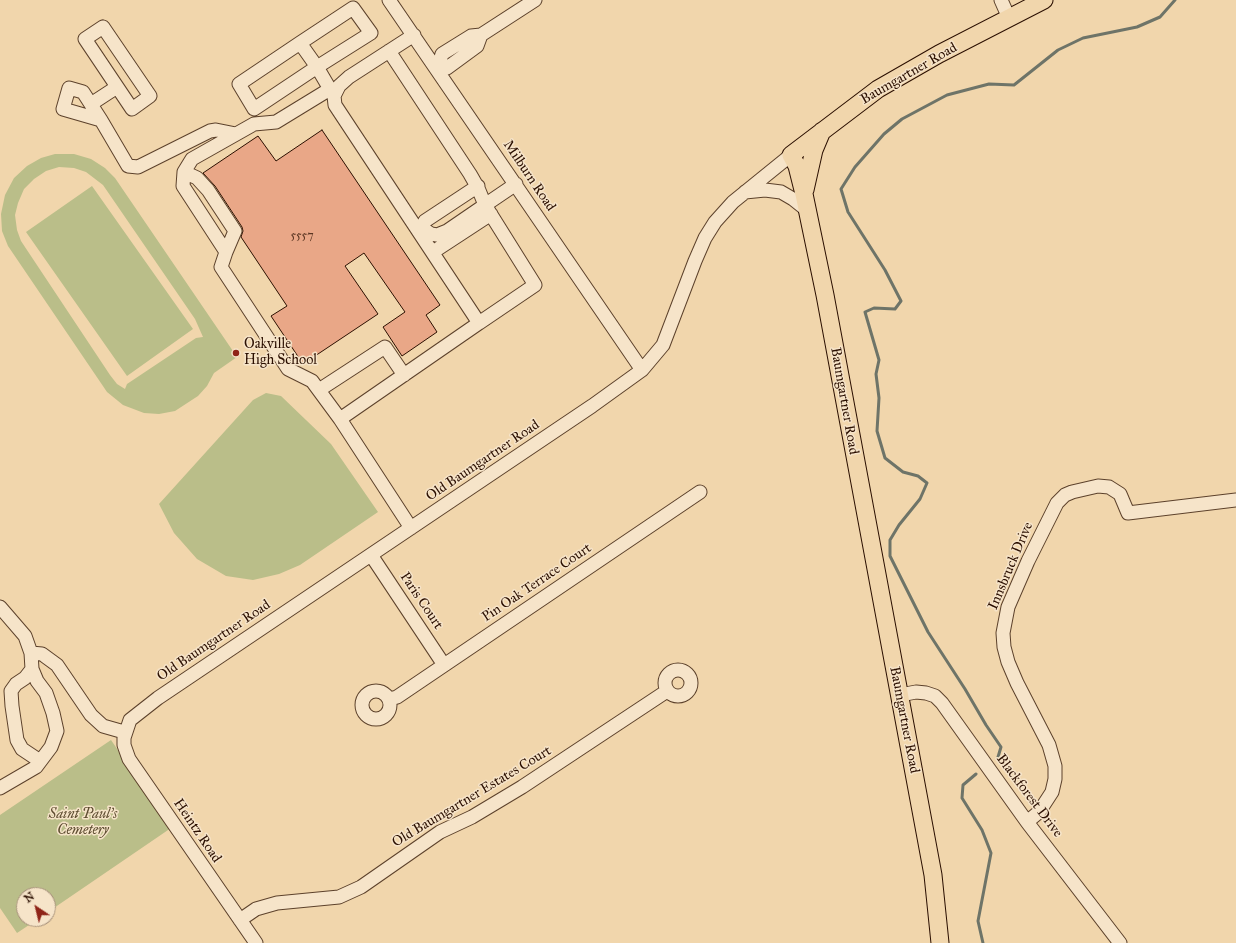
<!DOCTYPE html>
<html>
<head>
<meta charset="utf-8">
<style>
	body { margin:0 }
	#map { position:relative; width:1236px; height:943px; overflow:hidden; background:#f1d6ac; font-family:"IM FELL Great Primer",serif }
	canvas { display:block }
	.north { position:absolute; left:16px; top:887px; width:40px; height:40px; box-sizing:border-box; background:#f6e4c9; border:1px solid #a58f79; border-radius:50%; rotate:325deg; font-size:11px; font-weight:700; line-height:16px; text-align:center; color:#2b0f00 }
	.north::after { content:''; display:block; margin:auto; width:14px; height:18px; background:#8f2418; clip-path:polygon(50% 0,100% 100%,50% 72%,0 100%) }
</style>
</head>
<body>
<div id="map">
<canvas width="1236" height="943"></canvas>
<div class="north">N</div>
</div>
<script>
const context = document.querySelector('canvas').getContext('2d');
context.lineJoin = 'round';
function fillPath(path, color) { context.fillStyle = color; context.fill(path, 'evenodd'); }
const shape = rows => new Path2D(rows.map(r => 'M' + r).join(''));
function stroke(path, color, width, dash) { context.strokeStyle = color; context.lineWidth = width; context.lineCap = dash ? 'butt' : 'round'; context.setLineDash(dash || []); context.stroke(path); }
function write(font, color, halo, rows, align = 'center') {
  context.font = font + ' "IM FELL Great Primer",serif'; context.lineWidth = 3; context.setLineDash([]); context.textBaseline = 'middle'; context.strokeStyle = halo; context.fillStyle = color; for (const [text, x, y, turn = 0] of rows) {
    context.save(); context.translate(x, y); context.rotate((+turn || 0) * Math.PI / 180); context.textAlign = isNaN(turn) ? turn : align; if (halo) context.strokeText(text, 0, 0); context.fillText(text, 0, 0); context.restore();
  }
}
fillPath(shape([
	[55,154,74,154,91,159,105,168,115,178,237,357,214,373,207,386,198,396,175,411,159,414,144,413,123,405,107,392,8,246,2,231,1,214,5,195,14,178,27,166,41,158],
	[59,167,74,168,86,172,103,185,195,319,203,337,196,338,127,384,125,389,117,384,110,375,21,241,17,230,15,215,18,203,24,189,34,179,46,171],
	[92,186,193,329,127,376,26,232],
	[266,393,281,396,331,444,378,512,300,565,279,574,253,580,226,576,197,559,174,533,159,504,253,400],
	[111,740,171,828,48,912,48,895,24,895,24,919,38,919,17,933,0,908,0,815]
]), '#babe89');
stroke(shape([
	[998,757,1001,747,986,725,965,689,928,632,890,556,890,540,899,525,920,499,927,483,918,476,903,472,885,458,877,431,879,398,876,374,879,360,865,312,874,308,895,309,901,301,885,270,848,212,841,189,855,167,884,134,902,119,947,95,989,84,1014,85,1058,50,1083,38,1137,27,1160,17,1175,0],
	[976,774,963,785,962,798,982,830,991,853,978,921,983,943]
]), '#6e7468', 3);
const building = shape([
	[322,130,440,305,426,315,437,332,402,356,383,327,405,312,364,253,345,266,378,314,303,364,271,316,287,306,241,237,243,231,242,227,215,186,203,173,258,136,276,161,322,130]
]);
fillPath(building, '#e9a787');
stroke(building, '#2b0f00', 1);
const minor = shape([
	[389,0,642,370],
	[1001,0,1009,18],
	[103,27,150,96,132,109,85,39,103,27],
	[300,43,317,67,254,109,239,84,300,43,353,8,371,33,317,67,334,96,335,105,479,323,535,285,485,205,516,184],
	[389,51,470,174,478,188,485,205,447,231,437,235,431,234,425,230,423,225,425,221,478,186],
	[439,65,442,54,471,36,481,35],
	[436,67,439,65,447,68,477,46,481,35,535,0],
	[330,89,276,122,254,124,192,159,184,172,183,186,226,252,221,267,288,369,312,381,340,419,411,528],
	[334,96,339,86,349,77,414,35],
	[91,104,117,87],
	[101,120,63,109,69,88,83,92,101,120,128,166,138,167,210,131,216,130,236,134],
	[184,172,197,178,208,190,235,231,226,252],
	[745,192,765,190,781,192,793,199,808,211],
	[433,252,491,214],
	[319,390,385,347,404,375],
	[340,419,479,323],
	[371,555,444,665],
	[0,607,25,636,31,653,32,669,37,681,46,693,53,713,57,731,51,747,36,767,0,788],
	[31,653,42,654,57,665,91,715,103,726,124,732],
	[32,669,25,678,16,684,11,691,12,706,17,740,22,749,40,761],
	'665 683a13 13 0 1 1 26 0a13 13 0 1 1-26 0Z',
	'362 705a14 14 0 1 1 28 0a14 14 0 1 1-28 0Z',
	[900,695,916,692,926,693,935,696,942,703,1027,822,1120,943],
	[390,699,397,697,700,492],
	[1027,822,1039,812,1052,792,1055,779,1055,766,1049,745,1017,683,1008,662,1004,647,1003,633,1008,607,1028,561,1057,503,1065,495,1072,492,1098,486,1109,487,1120,494,1128,513,1236,500],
	[240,920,256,909,277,903,339,897,361,887,440,832,472,817,522,787,667,691],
	[256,943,129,759,124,745,124,738,130,720,158,698,592,406,642,370,663,345,695,261,705,238,715,222,733,202,791,155]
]);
const major = shape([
	[805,190,814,150,822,131],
	[940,943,933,875,825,295,804,194,797,166,791,155,878,89,939,54,1044,0]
]);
stroke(minor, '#5c412b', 15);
stroke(major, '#2b0f00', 19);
stroke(minor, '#f6e4c9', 13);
stroke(major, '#f1d6ac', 17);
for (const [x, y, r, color] of [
	[236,353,4,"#8f2418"]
]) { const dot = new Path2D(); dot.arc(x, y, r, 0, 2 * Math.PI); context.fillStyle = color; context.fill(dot); stroke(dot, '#f6e4c9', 1.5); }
write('12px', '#5a3522', null, [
	["5557",302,236]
]);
write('14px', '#2b0f00', '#f6e4c9', [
	["Baumgartner Road",909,74,-30],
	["Milburn Road",529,176,56],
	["Baumgartner Road",844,401,80],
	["Old Baumgartner Road",483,461,-34],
	["Innsbruck Drive",1011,566,-67],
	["Pin Oak Terrace Court",537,583,-34],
	["Paris Court",421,601,56],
	["Old Baumgartner Road",214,641,-34],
	["Baumgartner Road",904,720,79],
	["Blackforest Drive",1029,796,53],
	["Old Baumgartner Estates Court",472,797,-31],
	["Heintz Road",197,831,56]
]);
write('14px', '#2b0f00', '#f6e4c9', [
	["Oakville",244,345],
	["High School",244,361]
], 'left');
write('italic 14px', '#5d4c30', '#f6e4c9', [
	["Saint Paul's",83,815],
	["Cemetery",83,831]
]);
</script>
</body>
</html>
